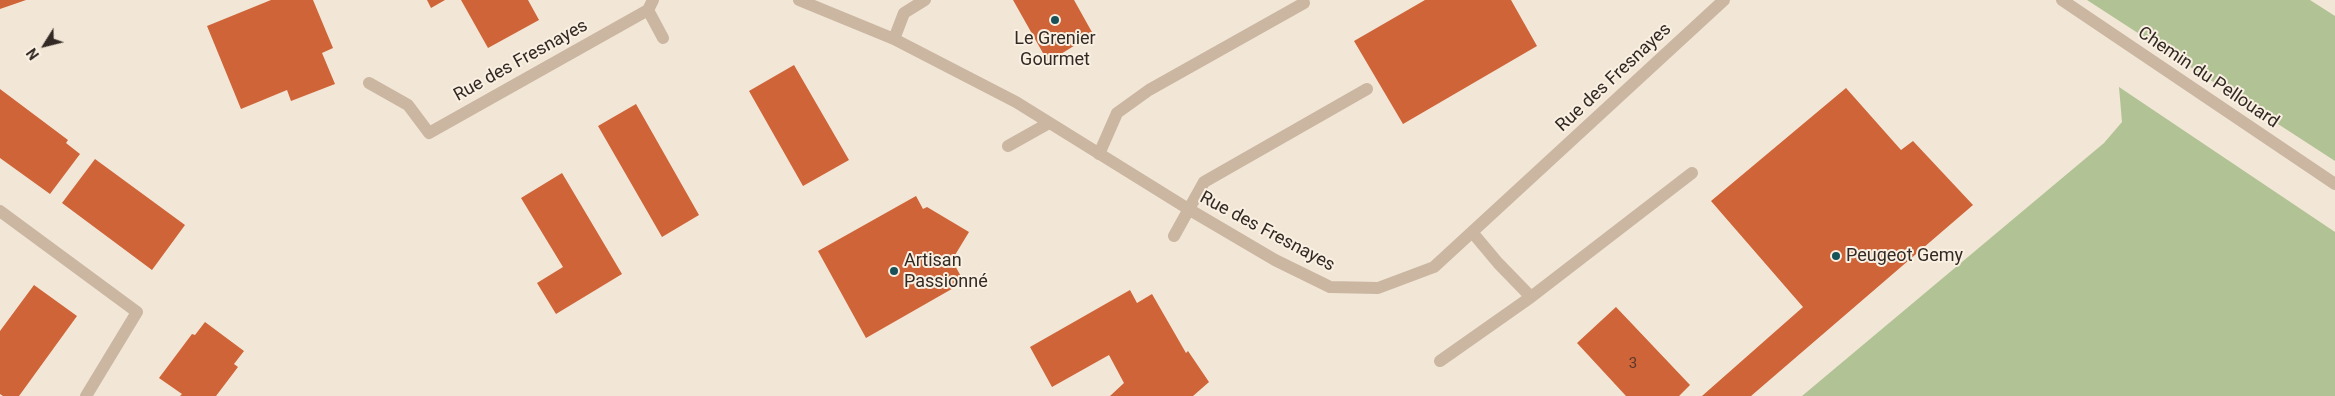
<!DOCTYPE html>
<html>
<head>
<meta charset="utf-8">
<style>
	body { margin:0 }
	#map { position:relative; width:2335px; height:396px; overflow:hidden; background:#f2e6d6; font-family:Roboto,sans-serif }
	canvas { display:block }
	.north { position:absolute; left:20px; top:20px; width:50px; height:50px; -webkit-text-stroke:4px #faf0e2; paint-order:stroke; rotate:234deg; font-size:14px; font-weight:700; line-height:20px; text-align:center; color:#342a25 }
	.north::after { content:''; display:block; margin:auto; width:18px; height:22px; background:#342a25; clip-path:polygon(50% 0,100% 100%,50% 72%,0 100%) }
</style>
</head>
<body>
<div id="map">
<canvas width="2335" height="396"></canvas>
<div class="north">N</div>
</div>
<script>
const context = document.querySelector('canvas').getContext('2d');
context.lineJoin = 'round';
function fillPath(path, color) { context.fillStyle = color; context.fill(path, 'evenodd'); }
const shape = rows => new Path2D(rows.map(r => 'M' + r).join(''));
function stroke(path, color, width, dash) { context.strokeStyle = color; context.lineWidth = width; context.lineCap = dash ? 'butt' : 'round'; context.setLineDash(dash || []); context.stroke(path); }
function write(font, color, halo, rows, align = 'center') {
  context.font = font + ' Roboto,sans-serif'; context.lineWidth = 4; context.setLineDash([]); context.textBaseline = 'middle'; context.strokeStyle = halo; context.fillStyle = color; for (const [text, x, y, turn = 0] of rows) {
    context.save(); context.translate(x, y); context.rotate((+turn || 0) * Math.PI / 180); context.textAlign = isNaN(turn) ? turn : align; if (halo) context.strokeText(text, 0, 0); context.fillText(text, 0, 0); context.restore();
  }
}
fillPath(shape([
	[2087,0,2310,0,2335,16,2335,161],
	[2119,87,2335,232,2335,396,1802,396,2104,143,2122,122]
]), '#b1c295');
fillPath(shape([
	[0,0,26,0,0,9],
	[271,0,313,0,333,48,322,53,335,84,291,101,287,90,241,109,207,26],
	[427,0,445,0,431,8],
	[461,0,528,0,539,20,488,48],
	[1013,0,1074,0,1093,34,1048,62],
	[1425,0,1511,0,1537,46,1403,124,1354,41],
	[794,65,849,160,803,186,749,91],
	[1846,88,1901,150,1913,141,1973,205,1751,396,1702,396,1803,307,1711,201],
	[0,89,68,140,66,143,80,154,50,194,0,158],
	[636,104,699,215,662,237,598,126],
	[95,159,185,225,152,270,62,203],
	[562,173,622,274,556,314,537,283,563,267,521,198],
	[916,196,923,209,927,207,969,232,952,260,964,282,866,338,818,251],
	[34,285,77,316,19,396,3,396,0,394,0,331],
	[1130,290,1137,303,1152,294,1186,353,1188,351,1209,382,1193,396,1110,396,1124,383,1109,355,1052,387,1030,347],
	[1616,307,1690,385,1679,396,1626,396,1577,343],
	[205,322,244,351,234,364,238,367,216,396,180,396,182,394,159,378,192,334,195,335]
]), '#ce6438');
stroke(shape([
	[799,0,894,39,1016,102,1190,210,1275,260,1330,287,1378,288,1434,267,1724,0],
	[2062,0,2335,184],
	[648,10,663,38],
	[894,39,904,13,925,0],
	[369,83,408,105,429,133,648,10,653,0],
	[1008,146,1049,123],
	[1099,154,1117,113,1149,90,1304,3],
	[0,211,137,312,86,396],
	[1472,232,1498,263,1531,297,1692,173],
	[1174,236,1204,182,1367,89],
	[1440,361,1531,297]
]), '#cab6a1', 12);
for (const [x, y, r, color] of [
	[1055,20,5,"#185158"],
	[1836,256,5,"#185158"],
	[894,271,5,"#185158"]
]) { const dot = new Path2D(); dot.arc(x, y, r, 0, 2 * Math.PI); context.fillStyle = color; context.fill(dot); stroke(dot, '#faf0e2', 2); }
write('15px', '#5a382a', null, [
	["3",1633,364]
]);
write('18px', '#342a25', '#faf0e2', [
	["Le Grenier",1055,39,"center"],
	["Gourmet",1055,60,"center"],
	["Peugeot Gemy",1846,256],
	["Artisan",904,261],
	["Passionné",904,282]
], 'left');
write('18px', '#342a25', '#faf0e2', [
	["Rue des Fresnayes",521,61,-29],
	["Rue des Fresnayes",1614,78,-43],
	["Chemin du Pellouard",2208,78,34],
	["Rue des Fresnayes",1267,232,28]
]);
</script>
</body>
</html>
